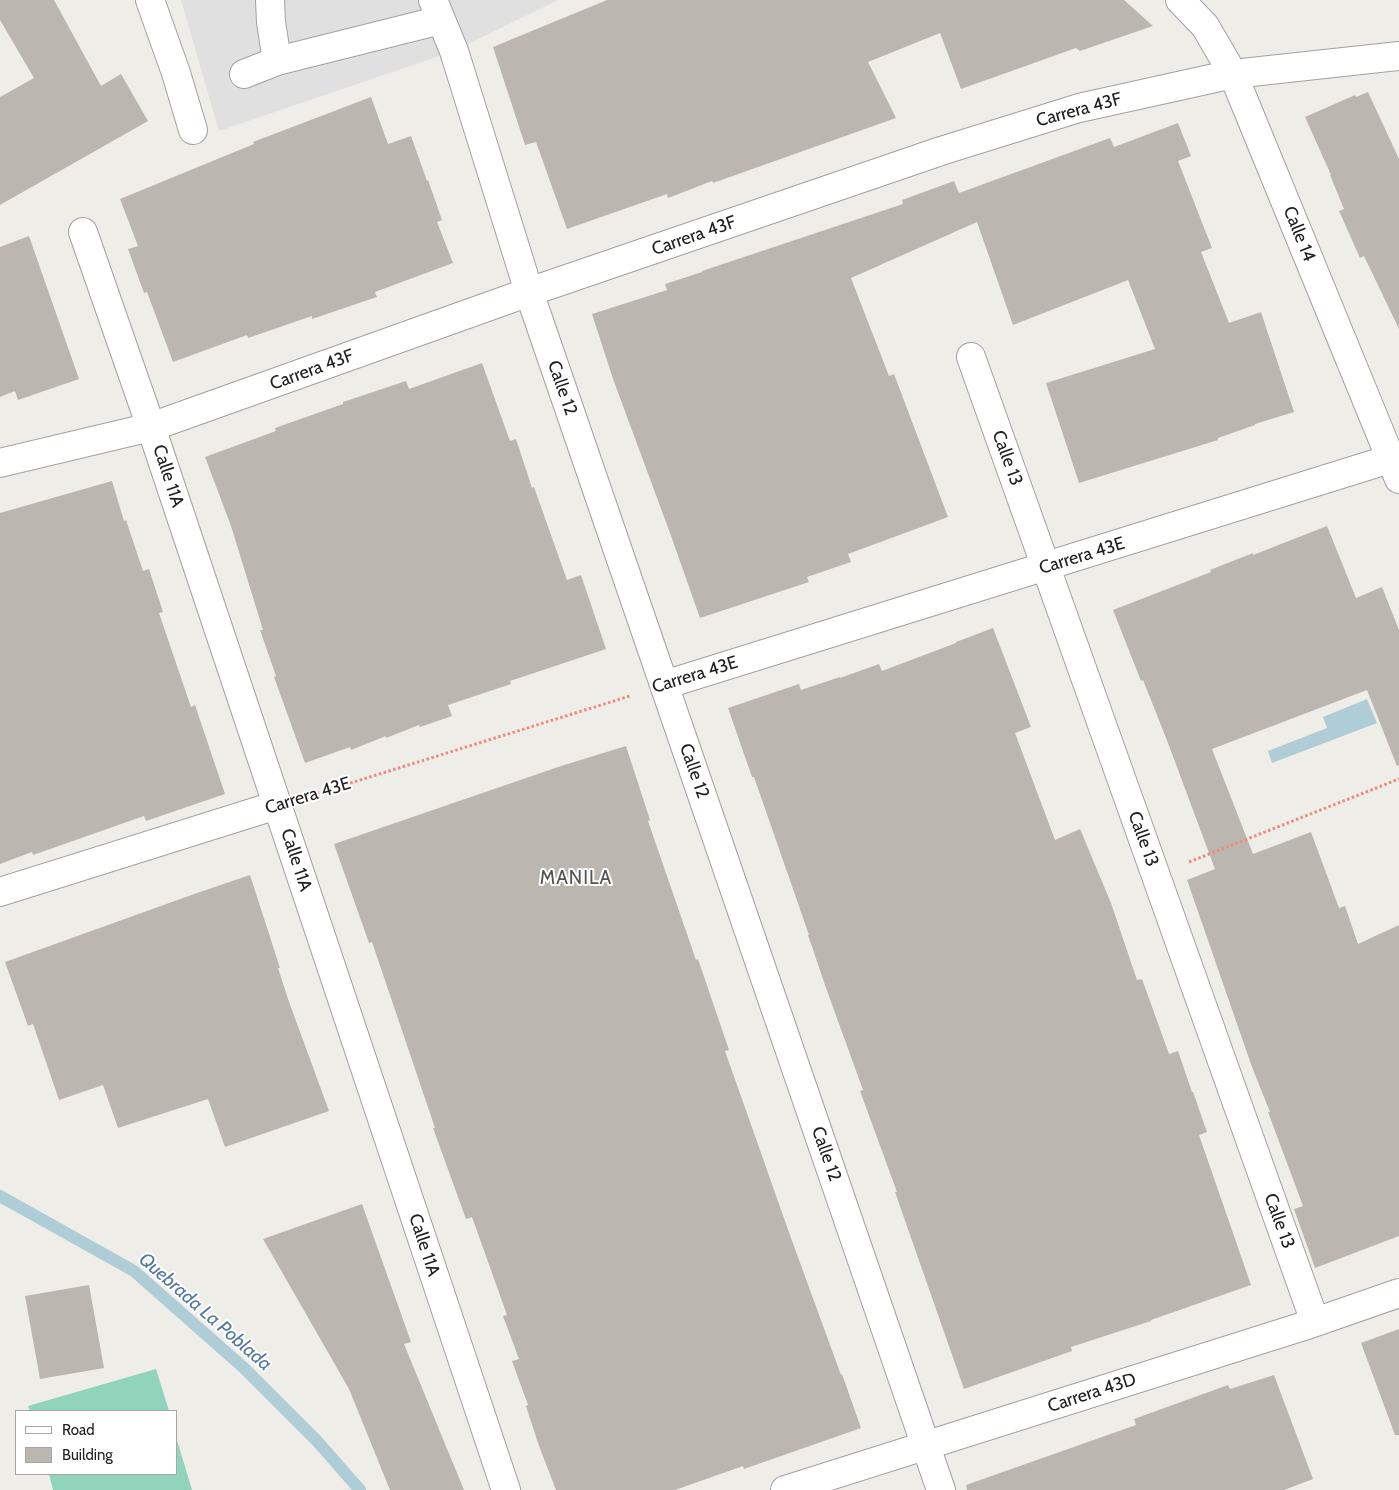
<!DOCTYPE html>
<html>
<head>
<meta charset="utf-8">
<style>
	body { margin:0 }
	#map { position:relative; width:1399px; height:1490px; overflow:hidden; background:#efede8; font-family:Cabin,sans-serif }
	canvas { display:block }
	.legend { position:absolute; left:15px; top:1410px; width:162px; height:65px; box-sizing:border-box; background:#fff; border:1px solid #a6a6a6; margin:0; padding:6px 9px; list-style:none; font-size:15px; color:#202020 }
	.legend li { display:flex; align-items:center; gap:10px; height:25px }
	.legend b { width:25px; border:1px solid #a6a6a6 }
</style>
</head>
<body>
<div id="map">
<canvas width="1399" height="1490"></canvas>
<ul class="legend">
<li><b style="height:6px;background:#fff"></b>Road</li>
<li><b style="height:14px;background:#bcb6b1"></b>Building</li>
</ul>
</div>
<script>
const context = document.querySelector('canvas').getContext('2d');
context.lineJoin = 'round';
function fillPath(path, color) { context.fillStyle = color; context.fill(path, 'evenodd'); }
const shape = rows => new Path2D(rows.map(r => 'M' + r).join(''));
function stroke(path, color, width, dash) { context.strokeStyle = color; context.lineWidth = width; context.lineCap = dash ? 'butt' : 'round'; context.setLineDash(dash || []); context.stroke(path); }
function write(font, color, halo, rows, align = 'center') {
  context.font = font + ' Cabin,sans-serif'; context.lineWidth = 4; context.setLineDash([]); context.textBaseline = 'middle'; context.strokeStyle = halo; context.fillStyle = color; for (const [text, x, y, turn = 0] of rows) {
    context.save(); context.translate(x, y); context.rotate((+turn || 0) * Math.PI / 180); context.textAlign = isNaN(turn) ? turn : align; if (halo) context.strokeText(text, 0, 0); context.fillText(text, 0, 0); context.restore();
  }
}
fillPath(shape([
	[156,1369,169,1411,30,1411,28,1406],
	[176,1437,192,1490,53,1490,49,1474,176,1474]
]), '#90d4bc');
fillPath(shape([
	[181,0,558,0,454,51,219,131]
]), '#e0e0e0');
fillPath(shape([
	[1367,699,1377,723,1272,763,1268,751,1327,728,1323,717]
]), '#aecdd7');
stroke(shape([
	[0,1196,134,1271,244,1368,317,1441,360,1490]
]), '#aecdd7', 12);
fillPath(shape([
	[0,0,54,0,101,86,121,74,148,121,0,205,0,97,34,78,0,20],
	[607,0,1124,0,1153,26,1080,51,1076,48,961,89,940,33,868,62,896,118,713,183,712,181,668,198,667,194,567,229,536,142,525,145,493,47],
	[1368,92,1399,159,1399,329,1364,256,1360,258,1339,211,1344,209,1330,175,1331,175,1305,117,1355,95,1356,97],
	[371,97,388,144,411,136,427,181,428,180,442,220,437,222,453,263,375,292,377,297,312,319,312,316,248,338,247,335,173,362,147,292,144,293,128,249,138,246,120,199,254,144,253,142],
	[1178,123,1191,156,1178,161,1212,248,1201,252,1229,323,1261,312,1294,412,1255,424,1255,425,1218,438,1218,440,1079,483,1046,383,1155,349,1128,280,1013,325,977,222,851,278,889,376,894,374,948,517,848,554,851,562,807,577,809,582,700,618,670,533,613,379,592,314,667,290,665,284,702,272,702,271,903,204,902,200,954,181,959,193,1110,138,1114,147],
	[29,236,79,379,18,400,15,391,0,397,0,247],
	[482,363,510,441,516,439,532,488,534,487,567,580,581,575,606,649,510,681,511,684,448,705,452,716,420,727,419,725,386,738,386,736,351,750,350,747,305,763,274,677,276,676,260,630,263,630,231,526,205,457,276,431,275,428,343,404,343,402,406,381,409,389],
	[112,481,124,521,126,520,143,571,149,569,163,612,159,613,191,707,195,705,225,794,146,821,144,816,33,855,32,852,0,864,0,513],
	[1327,526,1356,598,1382,587,1399,630,1399,765,1397,766,1367,690,1212,749,1253,854,1311,832,1339,908,1345,906,1358,944,1399,925,1399,1236,1315,1268,1294,1209,1303,1206,1268,1112,1270,1112,1252,1067,1187,880,1215,869,1168,743,1143,680,1141,681,1113,610,1211,572,1210,570,1253,553,1253,555],
	[993,628,1031,727,1015,733,1055,840,1080,829,1111,903,1137,980,1142,979,1169,1054,1178,1051,1192,1092,1193,1092,1207,1132,1199,1135,1251,1285,1151,1320,1151,1321,1071,1347,1072,1351,964,1389,895,1192,897,1192,860,1091,863,1090,826,988,808,935,809,935,754,777,752,777,728,708,799,684,801,690,840,677,840,678,879,664,882,671,956,643,956,642],
	[626,746,650,820,648,821,696,960,698,959,729,1050,725,1051,791,1238,841,1375,842,1374,861,1428,744,1469,743,1466,675,1490,556,1490,539,1446,526,1406,528,1405,512,1361,519,1359,503,1316,507,1315,472,1217,466,1219,433,1128,435,1128,372,942,369,943,334,844,561,766],
	[250,875,280,968,278,968,288,999,329,1111,225,1147,208,1099,118,1128,103,1085,59,1100,33,1024,28,1026,5,962,197,893],
	[362,1204,411,1342,404,1344,464,1490,390,1490,349,1389,263,1239],
	[89,1285,104,1368,40,1379,25,1296],
	[1399,1329,1399,1435,1395,1435,1361,1343],
	[1274,1375,1313,1479,1284,1490,967,1490,966,1485,1136,1425,1134,1419,1228,1385,1230,1389]
]), '#bcb6b1');
const minor = shape([
	[150,0,176,73,193,130],
	[433,0,454,51,529,292,941,1490],
	[1180,0,1205,26,1233,74,1399,479],
	[277,61,441,20],
	[244,74,277,61,271,22,270,0],
	[83,232,151,427,506,1490],
	[971,357,1315,1322],
	[0,463,151,427,529,292,941,151,1079,108,1233,74,1399,56],
	[664,685,1390,459],
	[0,892,277,805],
	[785,1490,1304,1326,1399,1293]
]);
stroke(minor, '#a1a1a1', 30);
stroke(shape([
	[312,795,630,696],
	[1189,862,1399,779]
]), '#e98d7f', 3, [2.5, 2.5]);
stroke(minor, '#fff', 28);
write('18px', '#202020', '#fff', [
	["Carrera 43F",1079,110,-15],
	["Calle 14",1299,234,68],
	["Carrera 43F",694,236,-19],
	["Carrera 43F",312,370,-20],
	["Calle 12",562,388,71],
	["Calle 13",1007,458,70],
	["Calle 11A",168,476,72],
	["Carrera 43E",1082,556,-17],
	["Carrera 43E",695,675,-17],
	["Calle 12",694,771,71],
	["Carrera 43E",308,796,-17],
	["Calle 13",1143,839,70],
	["Calle 11A",296,860,72],
	["Calle 12",826,1154,71],
	["Calle 13",1279,1221,70],
	["Calle 11A",424,1245,72],
	["Carrera 43D",1092,1393,-18]
]);
context.letterSpacing = '1px';
write('19px', '#535353', '#fff', [
	["MANILA",576,878]
]);
context.letterSpacing = '0px';
write('italic 19px', '#54779d', '#fff', [
	["Quebrada La Poblada",205,1312,41]
]);
</script>
</body>
</html>
